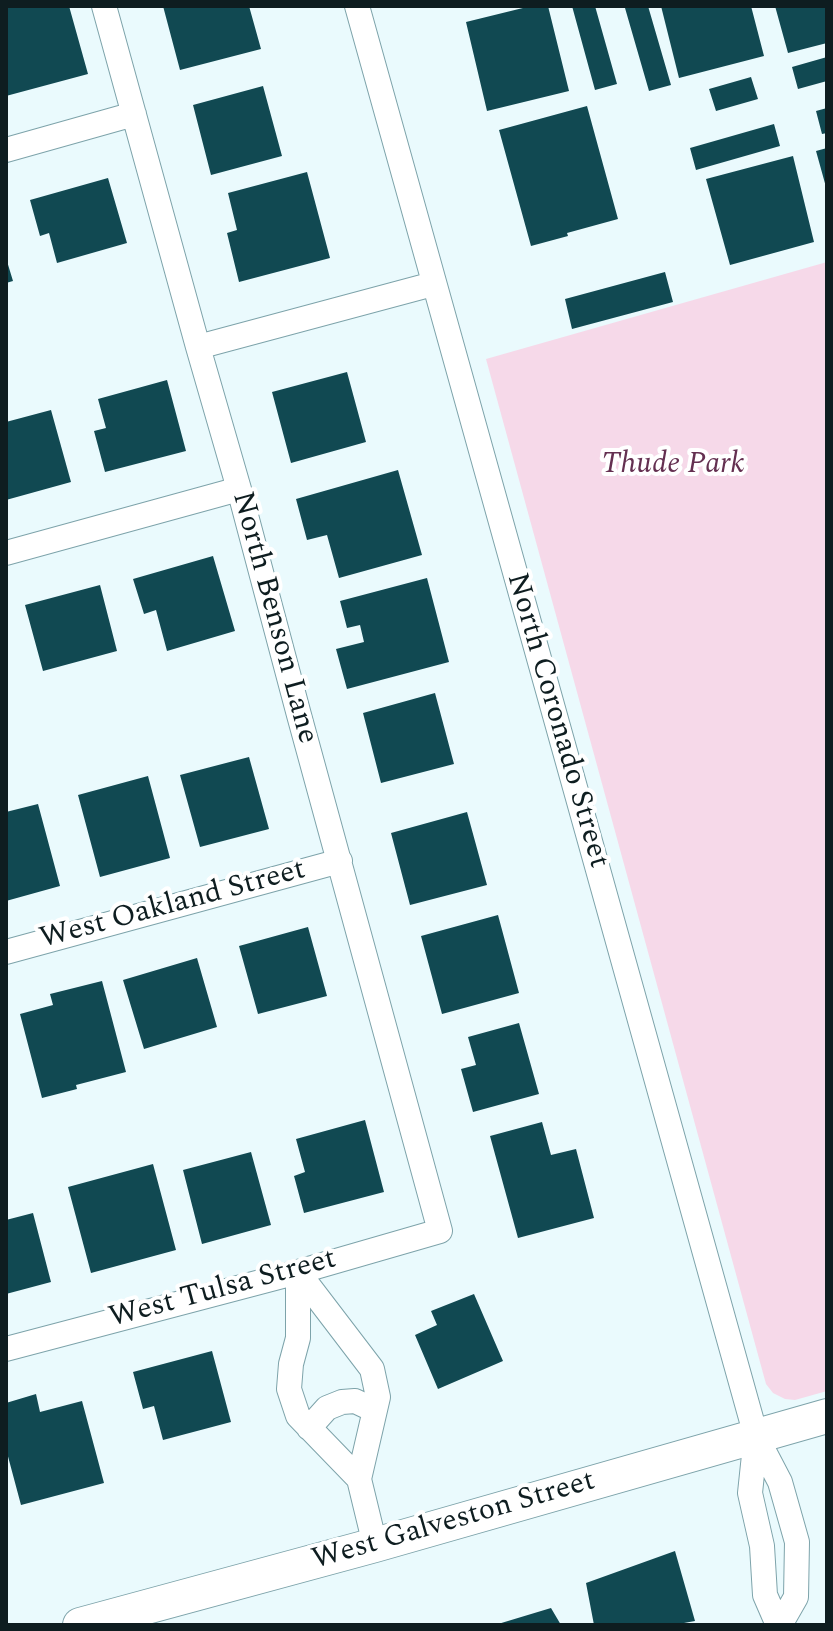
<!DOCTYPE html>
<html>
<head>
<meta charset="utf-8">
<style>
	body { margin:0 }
	#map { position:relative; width:833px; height:1631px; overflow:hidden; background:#eafafd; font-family:Spectral,serif }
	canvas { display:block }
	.frame { position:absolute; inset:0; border:8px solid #0e1d20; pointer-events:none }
</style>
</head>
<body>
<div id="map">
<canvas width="833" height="1631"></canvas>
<div class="frame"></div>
</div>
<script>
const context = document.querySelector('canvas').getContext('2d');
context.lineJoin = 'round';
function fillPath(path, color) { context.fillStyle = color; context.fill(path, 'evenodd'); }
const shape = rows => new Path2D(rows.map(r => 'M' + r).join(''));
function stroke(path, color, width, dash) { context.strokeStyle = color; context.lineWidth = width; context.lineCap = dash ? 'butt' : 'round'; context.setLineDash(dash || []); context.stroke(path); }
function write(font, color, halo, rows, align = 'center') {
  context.font = font + ' Spectral,serif'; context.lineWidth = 8; context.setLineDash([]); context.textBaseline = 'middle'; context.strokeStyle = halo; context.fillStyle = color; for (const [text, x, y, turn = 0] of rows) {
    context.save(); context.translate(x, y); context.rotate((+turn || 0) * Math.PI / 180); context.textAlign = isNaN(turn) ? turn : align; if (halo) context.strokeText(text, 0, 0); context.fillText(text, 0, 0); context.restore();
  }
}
fillPath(shape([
	[827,262,827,1391,795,1400,785,1399,773,1393,766,1384,486,359]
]), '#f6d9e9');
fillPath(shape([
	[6,6,69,6,88,74,6,96],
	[163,6,249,6,261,49,180,70],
	[531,6,548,6,569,91,487,111,466,22],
	[572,6,595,6,617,84,595,90],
	[632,6,648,6,671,85,649,91,625,8],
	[661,6,751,6,764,56,679,78],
	[775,6,827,6,827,43,788,53],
	[827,57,827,81,798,89,792,67],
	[751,77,758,99,716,111,709,89],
	[263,86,282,156,211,175,193,105],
	[587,106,618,219,567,233,568,236,531,246,499,130],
	[827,108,827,133,822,134,816,111],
	[774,124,780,146,696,170,690,148],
	[827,148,827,187,826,187,816,151],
	[793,156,814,242,730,265,706,179],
	[307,172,330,258,239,282,227,233,237,230,228,193],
	[108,178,127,243,57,263,49,233,40,236,30,200],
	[6,258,13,281,6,283],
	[665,272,673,302,572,329,565,299],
	[347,372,366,442,291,463,272,392],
	[167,380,186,451,105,472,94,431,106,428,98,399],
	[51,410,71,482,6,500,6,422],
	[398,470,422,555,339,578,327,535,307,540,296,499],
	[213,556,235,631,167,651,156,610,144,614,133,579],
	[427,578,449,662,347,689,336,649,364,642,360,625,347,628,340,601],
	[100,585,117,651,43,671,25,605],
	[435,693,454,764,381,783,363,713],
	[249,757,269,829,200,847,180,775],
	[148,776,170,858,100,877,78,795],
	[38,804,60,886,6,901,6,812],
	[467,812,487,885,410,905,391,833],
	[498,915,519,993,442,1014,421,936],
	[308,927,327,996,258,1014,239,946],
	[197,958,217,1027,144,1049,123,980],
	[102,981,126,1072,76,1085,77,1089,42,1098,20,1014,53,1005,50,994],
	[519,1023,539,1094,473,1112,461,1069,476,1065,468,1037],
	[365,1120,384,1192,304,1213,294,1176,305,1172,296,1139],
	[542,1122,551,1155,576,1149,594,1218,518,1238,490,1136],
	[251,1152,271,1225,202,1244,183,1170],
	[153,1164,176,1250,91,1273,68,1187],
	[33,1213,51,1282,6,1294,6,1220],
	[474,1294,503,1361,438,1389,415,1335,437,1325,431,1311],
	[212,1351,231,1422,163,1440,154,1406,143,1409,133,1372],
	[36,1394,40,1412,82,1401,104,1483,21,1505,6,1449,6,1403],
	[675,1551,695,1621,673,1625,594,1625,586,1583],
	[551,1608,561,1625,498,1625,498,1624]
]), '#114952');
const street = shape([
	[357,6,756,1436,780,1482,797,1542,796,1597,780,1625],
	[6,150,134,114],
	[198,347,433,284],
	[6,553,239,489],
	[6,952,340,861],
	[6,1349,298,1272,440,1231,299,715,239,489,198,347,104,6],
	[309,1428,327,1408,342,1402,355,1401,374,1410],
	[756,1436,750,1493,762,1546,765,1595,778,1625],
	[359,1479,298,1416,289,1389,291,1364,298,1338,298,1272,372,1369,378,1397,359,1479,375,1545]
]);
const secondary = shape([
	[80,1625,375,1545,827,1416]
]);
stroke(street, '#7da3aa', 26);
stroke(secondary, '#7da3aa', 36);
stroke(street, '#fff', 24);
stroke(secondary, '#fff', 34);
write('italic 30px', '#643051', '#fff', [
	["Thude Park",673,466]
]);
write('30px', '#0e1d20', '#fff', [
	["North Benson Lane",273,618,75],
	["North Coronado Street",556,721,74],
	["West Oakland Street",173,906,-15],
	["West Tulsa Street",223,1290,-15],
	["West Galveston Street",454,1522,-16]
]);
</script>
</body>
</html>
